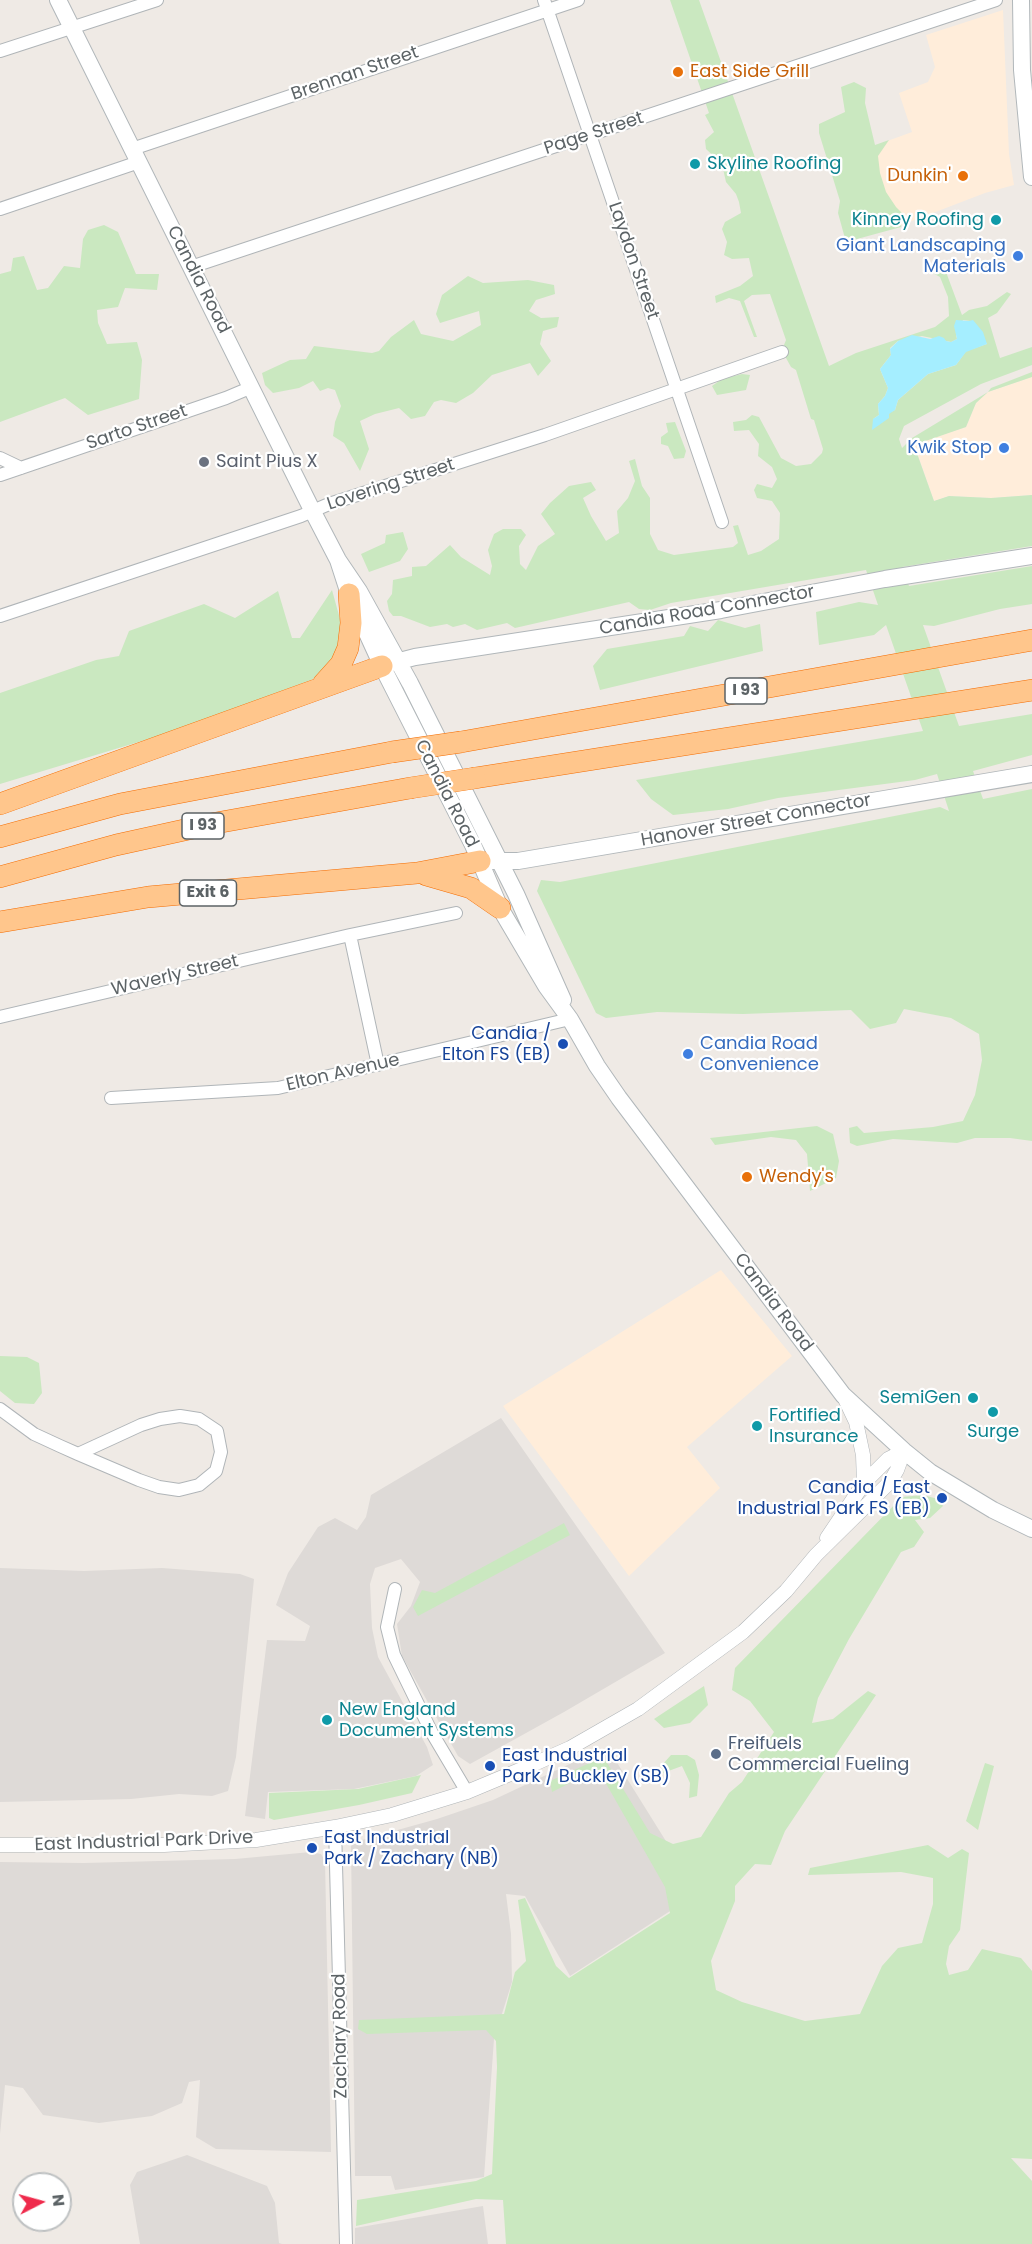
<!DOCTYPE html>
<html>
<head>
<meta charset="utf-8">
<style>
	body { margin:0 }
	#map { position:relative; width:1032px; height:2244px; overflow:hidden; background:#efeae5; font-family:Poppins,sans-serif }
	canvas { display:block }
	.north { position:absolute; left:12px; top:2172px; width:60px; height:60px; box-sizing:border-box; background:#fff; border:2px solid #bec1c2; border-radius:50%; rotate:84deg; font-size:16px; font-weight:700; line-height:24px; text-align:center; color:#5c6366 }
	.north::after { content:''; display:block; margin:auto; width:21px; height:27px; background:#ef2b4c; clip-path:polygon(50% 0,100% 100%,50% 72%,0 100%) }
</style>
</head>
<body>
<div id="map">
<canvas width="1032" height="2244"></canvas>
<div class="north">N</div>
</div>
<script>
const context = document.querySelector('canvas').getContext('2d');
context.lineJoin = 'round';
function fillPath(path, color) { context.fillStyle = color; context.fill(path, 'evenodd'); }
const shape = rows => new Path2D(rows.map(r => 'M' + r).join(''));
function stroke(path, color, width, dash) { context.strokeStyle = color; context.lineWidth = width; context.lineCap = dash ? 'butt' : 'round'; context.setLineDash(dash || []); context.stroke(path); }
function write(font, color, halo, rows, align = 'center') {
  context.font = font + ' Poppins,sans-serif'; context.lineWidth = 4.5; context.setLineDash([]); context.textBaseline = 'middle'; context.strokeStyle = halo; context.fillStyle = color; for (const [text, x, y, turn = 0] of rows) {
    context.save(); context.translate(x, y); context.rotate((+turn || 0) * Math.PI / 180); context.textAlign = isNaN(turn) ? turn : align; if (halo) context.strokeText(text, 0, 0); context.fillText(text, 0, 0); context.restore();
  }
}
fillPath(shape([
	[1003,10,1009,154,1014,185,985,193,891,229,863,150,912,132,899,93,928,82,935,67,926,35],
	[1032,377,1032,495,991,498,949,496,934,501,914,444,966,427,976,403,988,392],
	[721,1270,792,1356,687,1447,720,1488,629,1576,503,1406]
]), '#ffedda');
fillPath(shape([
	[501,1418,665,1653,564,1712,470,1764,458,1756,402,1656,397,1624,411,1606,420,1582,401,1559,375,1568,370,1584,372,1628,378,1657,427,1747,433,1765,416,1776,354,1789,268,1792,265,1819,245,1816,267,1640,305,1641,310,1626,276,1605,288,1573,318,1527,335,1518,357,1530,366,1517,371,1495],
	[0,1568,84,1571,162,1568,240,1574,254,1579,236,1757,228,1791,212,1796,179,1794,131,1799,0,1802],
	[611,1753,669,1846,687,1900,570,1976,525,1896,506,1894,511,1934,512,1982,494,2039,484,2177,395,2190,391,2176,355,2176,351,1843,437,1819,493,1800,591,1754],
	[311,1852,321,1854,325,1861,331,2152,216,2149,196,2137,200,2080,189,2082,182,2103,152,2116,99,2123,43,2115,23,2088,5,2085,0,2134,0,1862,84,1863,235,1859],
	[187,2155,267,2186,275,2203,279,2243,282,2244,140,2244,130,2185,137,2172],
	[483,2206,488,2244,355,2244,355,2228]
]), '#dedad7');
fillPath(shape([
	[670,0,699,0,829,366,856,353,935,327,949,316,948,297,940,277,929,271,946,272,962,315,969,310,987,306,1007,292,1011,294,997,313,988,318,1000,358,1032,347,1032,365,981,384,904,426,899,439,902,448,912,438,988,392,991,388,1032,372,1032,377,988,392,976,403,966,427,914,445,934,501,949,496,991,498,1032,495,1032,546,902,567,909,586,1032,566,1032,604,1000,609,934,626,923,625,959,726,1032,714,1032,755,973,771,983,799,1032,789,1032,1141,1010,1138,975,1138,957,1143,893,1139,857,1146,850,1143,849,1128,857,1126,864,1133,933,1127,963,1121,975,1095,982,1060,979,1034,951,1018,904,1009,896,1023,870,1029,851,1010,743,1014,657,1012,606,1018,596,1013,537,891,541,880,560,882,940,807,949,811,937,774,915,780,778,798,728,809,673,815,651,799,636,780,923,731,886,625,874,635,819,645,816,612,859,602,878,605,866,570,671,603,650,610,639,609,629,602,515,628,507,623,477,630,465,624,453,627,447,624,430,627,401,616,393,616,389,611,387,601,392,594,393,580,412,576,412,567,426,566,450,545,461,557,490,575,492,566,488,550,494,534,503,529,521,529,526,535,519,546,520,564,526,570,538,546,555,534,541,514,550,503,569,486,591,482,596,490,583,498,591,516,606,541,619,533,617,511,628,498,635,481,629,461,635,459,642,486,650,498,650,534,658,550,674,555,733,547,738,543,733,526,738,525,748,555,761,551,779,539,780,513,772,501,757,498,754,490,757,484,772,488,777,479,772,467,758,456,759,444,749,430,734,431,733,422,746,420,752,415,759,417,781,458,796,466,811,464,822,453,823,449,814,420,811,419,796,370,791,367,786,358,784,345,786,340,770,294,752,295,744,301,757,337,754,337,740,301,729,298,716,303,715,296,740,286,753,276,749,258,732,259,724,255,727,242,722,229,725,222,741,213,739,202,736,194,726,182,722,164,706,149,705,140,714,132,705,115,709,113],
	[963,320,970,321,987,344,966,351,956,365,928,374,898,400,895,410,873,419,879,415,878,404,885,396,888,388,880,369,891,355,890,348,898,341,922,336,951,342,957,339,956,335],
	[854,82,866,88,865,103,875,145,889,140,878,156,880,173,886,192,896,207,902,213,901,227,846,242,838,213,840,201,819,133,819,124,845,112,841,87],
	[104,225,118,232,136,274,159,274,157,290,125,288,118,307,97,310,98,323,107,344,137,342,142,360,139,399,88,415,65,398,0,422,0,274,11,271,13,258,24,256,37,290,48,288,64,266,80,268,83,239,88,230],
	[468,276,483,283,528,280,554,285,555,294,536,300,529,311,541,318,559,317,557,327,543,331,540,344,551,361,538,376,530,363,492,375,473,393,456,403,441,400,434,402,425,416,411,419,399,408,375,414,360,421,369,449,360,471,344,443,333,436,335,422,341,406,335,390,328,388,320,391,313,381,299,388,273,393,265,385,262,373,290,360,306,359,314,346,372,353,379,351,391,337,414,320,421,334,453,341,481,325,479,311,440,323,436,314,442,295],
	[742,374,750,375,746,390,717,395,712,386,722,379],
	[675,422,686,451,684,458,674,459,668,446,661,444,661,437,668,432,666,423],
	[403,532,408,549,400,561,369,572,361,554,385,543,386,535],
	[332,590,340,619,340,648,325,671,311,680,165,734,0,784,0,693,96,660,119,656,129,631,204,604,235,618,278,591,292,638,300,638],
	[718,620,745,628,760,624,763,651,600,690,593,666,607,649,684,636,690,626,708,631],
	[817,1126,833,1134,839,1161,836,1178,810,1191,807,1154,796,1140,771,1137,715,1145,710,1138],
	[0,1356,27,1357,39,1363,42,1393,34,1404,15,1403,0,1391],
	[923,1495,938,1499,943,1506,930,1518,915,1520,924,1532,914,1547,901,1552,849,1639,818,1698,812,1723,833,1719,868,1691,876,1695,785,1831,771,1865,755,1864,735,1886,735,1901,711,1961,716,1990,742,2002,805,2021,860,2014,882,1966,898,1948,922,1943,933,1904,933,1878,901,1872,808,1875,810,1868,928,1845,948,1858,962,1849,969,1853,960,1930,949,1946,946,1964,949,1975,968,1970,982,1949,1021,1958,1032,1971,1032,2159,1011,2158,1032,2181,1032,2244,506,2244,503,2200,476,2199,356,2226,357,2200,476,2181,492,2174,497,2067,496,2041,486,2030,367,2034,358,2029,359,2020,504,2014,515,1972,526,1961,518,1900,525,1898,556,1966,569,1978,670,1913,665,1887,604,1780,594,1771,552,1792,550,1781,594,1761,606,1761,650,1833,673,1844,701,1837,729,1793,742,1782,774,1732,750,1701,732,1690,735,1668,902,1497],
	[564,1523,570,1535,418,1616,413,1607,422,1590,435,1593],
	[704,1686,708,1705,690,1723,664,1728,654,1719],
	[671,1755,687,1755,695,1760,699,1775,697,1796,689,1798,690,1783,682,1766,663,1773,662,1765],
	[985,1763,994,1766,978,1830,966,1821],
	[421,1775,412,1793,359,1805,274,1820,269,1818,269,1793,358,1789]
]), '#cae8c0');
fillPath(shape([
	[956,320,969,321,973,320,983,332,987,344,966,352,956,365,928,374,898,400,895,410,889,414,889,418,872,430,873,419,879,415,878,404,885,396,888,388,880,369,891,355,890,349,898,341,912,335,930,339,939,336,944,338,946,341,951,342,957,339,954,326]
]), '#a5eeff');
const minor = shape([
	[544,0,722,522],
	[0,51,157,0],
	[132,149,578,0],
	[0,209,139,162],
	[191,267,996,0],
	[0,458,21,468],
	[0,475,226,398,252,387],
	[0,616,301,516,329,504,545,435,782,352],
	[350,935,378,1065],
	[0,1017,350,935,456,913],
	[111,1098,278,1088,570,1019],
	[0,1409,34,1434,60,1446,78,1454,139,1480,159,1487,179,1490,199,1485,216,1471,221,1452,217,1431,199,1419,180,1416,160,1419,141,1425,78,1454],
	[395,1589,387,1627,394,1655,432,1733,467,1792],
	[335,1827,346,2244]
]);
const tertiary = shape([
	[846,1401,856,1422,863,1455,864,1483],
	[827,1538,864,1483,888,1459,904,1451],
	[0,1845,164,1845,256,1840,335,1827,392,1815,467,1792,534,1764,570,1748,638,1709,743,1632,786,1591,816,1555,890,1482,897,1470,904,1451]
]);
const secondary = shape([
	[58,0,313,512,338,560,359,591,410,683,516,894,563,1000],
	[1021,0,1022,70,1032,177],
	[338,560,349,594,382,666,473,845,500,908,546,986,570,1019,597,1066,619,1098,843,1395,904,1451,930,1472,993,1510,1032,1529],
	[388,664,415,657,721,610,885,579,1032,556],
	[490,861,518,861,1032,774]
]);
const motorway = shape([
	[323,684,341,664,348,648,351,623,349,594],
	[461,742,1032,640],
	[475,778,1032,690],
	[0,804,382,666],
	[0,837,120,804,392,752],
	[426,875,471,888,500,908],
	[0,877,116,845,216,823,410,788],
	[0,922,148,897,417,873,480,861]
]);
stroke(minor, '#b0b5b8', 14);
stroke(tertiary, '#b0b5b8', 15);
stroke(secondary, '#b1b7ba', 18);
stroke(motorway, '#f46c00', 22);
stroke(minor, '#fff', 12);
stroke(tertiary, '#fff', 14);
stroke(secondary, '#fff', 16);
stroke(motorway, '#ffc68c', 21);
const motorwayBridge = shape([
	[392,752,461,742],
	[410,788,475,778]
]);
stroke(motorwayBridge, '#f46c00', 22, []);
stroke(motorwayBridge, '#ffc68c', 21);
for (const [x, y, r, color] of [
	[678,72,6,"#e8710a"],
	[695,164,6,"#0f9aa8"],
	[963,176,6,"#e8710a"],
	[996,220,6,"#0f9aa8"],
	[1018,256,6,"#3f7fe0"],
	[1004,448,6,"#3f7fe0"],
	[204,462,6,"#6b7280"],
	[563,1044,6,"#1a4fb4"],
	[688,1054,6,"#3f7fe0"],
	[747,1177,6,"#e8710a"],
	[973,1398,6,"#0f9aa8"],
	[993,1412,6,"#0f9aa8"],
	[757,1426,6,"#0f9aa8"],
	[942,1498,6,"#1a4fb4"],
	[327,1720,6,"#0f9aa8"],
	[716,1754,6,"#5c6f8a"],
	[490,1766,6,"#1a4fb4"],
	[312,1848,6,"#1a4fb4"]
]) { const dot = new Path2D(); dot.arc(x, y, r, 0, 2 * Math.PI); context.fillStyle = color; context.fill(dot); stroke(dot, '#fff', 2); }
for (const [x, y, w] of [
	[746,691,42],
	[203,826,42],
	[208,893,57]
]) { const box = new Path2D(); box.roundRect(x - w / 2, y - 13, w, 26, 4.5); context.fillStyle = '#fff'; context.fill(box); stroke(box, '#5c6366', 1.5); }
write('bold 16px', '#5c6366', null, [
	["I 93",746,691],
	["I 93",203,826],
	["Exit 6",208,893]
]);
write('18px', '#c56008', '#fff', [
	["East Side Grill",690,72],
	["Dunkin'",951,176,"right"],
	["Wendy's",759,1177]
], 'left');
write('18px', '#5c6366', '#fff', [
	["Brennan Street",355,74,-19],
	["Page Street",594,134,-18],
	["Laydon Street",633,261,71],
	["Candia Road",198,280,63],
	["Sarto Street",137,428,-19],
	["Lovering Street",391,485,-18],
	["Candia Road Connector",707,611,-10],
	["Candia Road",446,794,63],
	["Hanover Street Connector",756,821,-10],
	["Waverly Street",175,976,-13],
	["Elton Avenue",343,1073,-13],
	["Candia Road",773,1303,53],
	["East Industrial Park Drive",144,1842,-2],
	["Zachary Road",341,2036,-91]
]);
write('18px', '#0d838f', '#fff', [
	["Skyline Roofing",707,164],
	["Kinney Roofing",984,220,"right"],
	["SemiGen",961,1398,"right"],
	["Fortified",769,1416],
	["Insurance",769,1437],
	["Surge",993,1432,"center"],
	["New England",339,1710],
	["Document Systems",339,1731]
], 'left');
write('18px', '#366cbe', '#fff', [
	["Giant Landscaping",1006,246],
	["Materials",1006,267],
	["Kwik Stop",992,448],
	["Candia Road",700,1044,"left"],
	["Convenience",700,1065,"left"]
], 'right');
write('18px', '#5b616d', '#fff', [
	["Saint Pius X",216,462]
], 'left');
write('18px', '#164399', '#fff', [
	["Candia /",551,1034],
	["Elton FS (EB)",551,1055],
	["Candia / East",930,1488],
	["Industrial Park FS (EB)",930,1509],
	["East Industrial",502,1756,"left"],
	["Park / Buckley (SB)",502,1777,"left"],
	["East Industrial",324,1838,"left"],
	["Park / Zachary (NB)",324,1859,"left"]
], 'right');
write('18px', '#4e5e75', '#fff', [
	["Freifuels",728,1744],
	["Commercial Fueling",728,1765]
], 'left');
</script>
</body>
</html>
